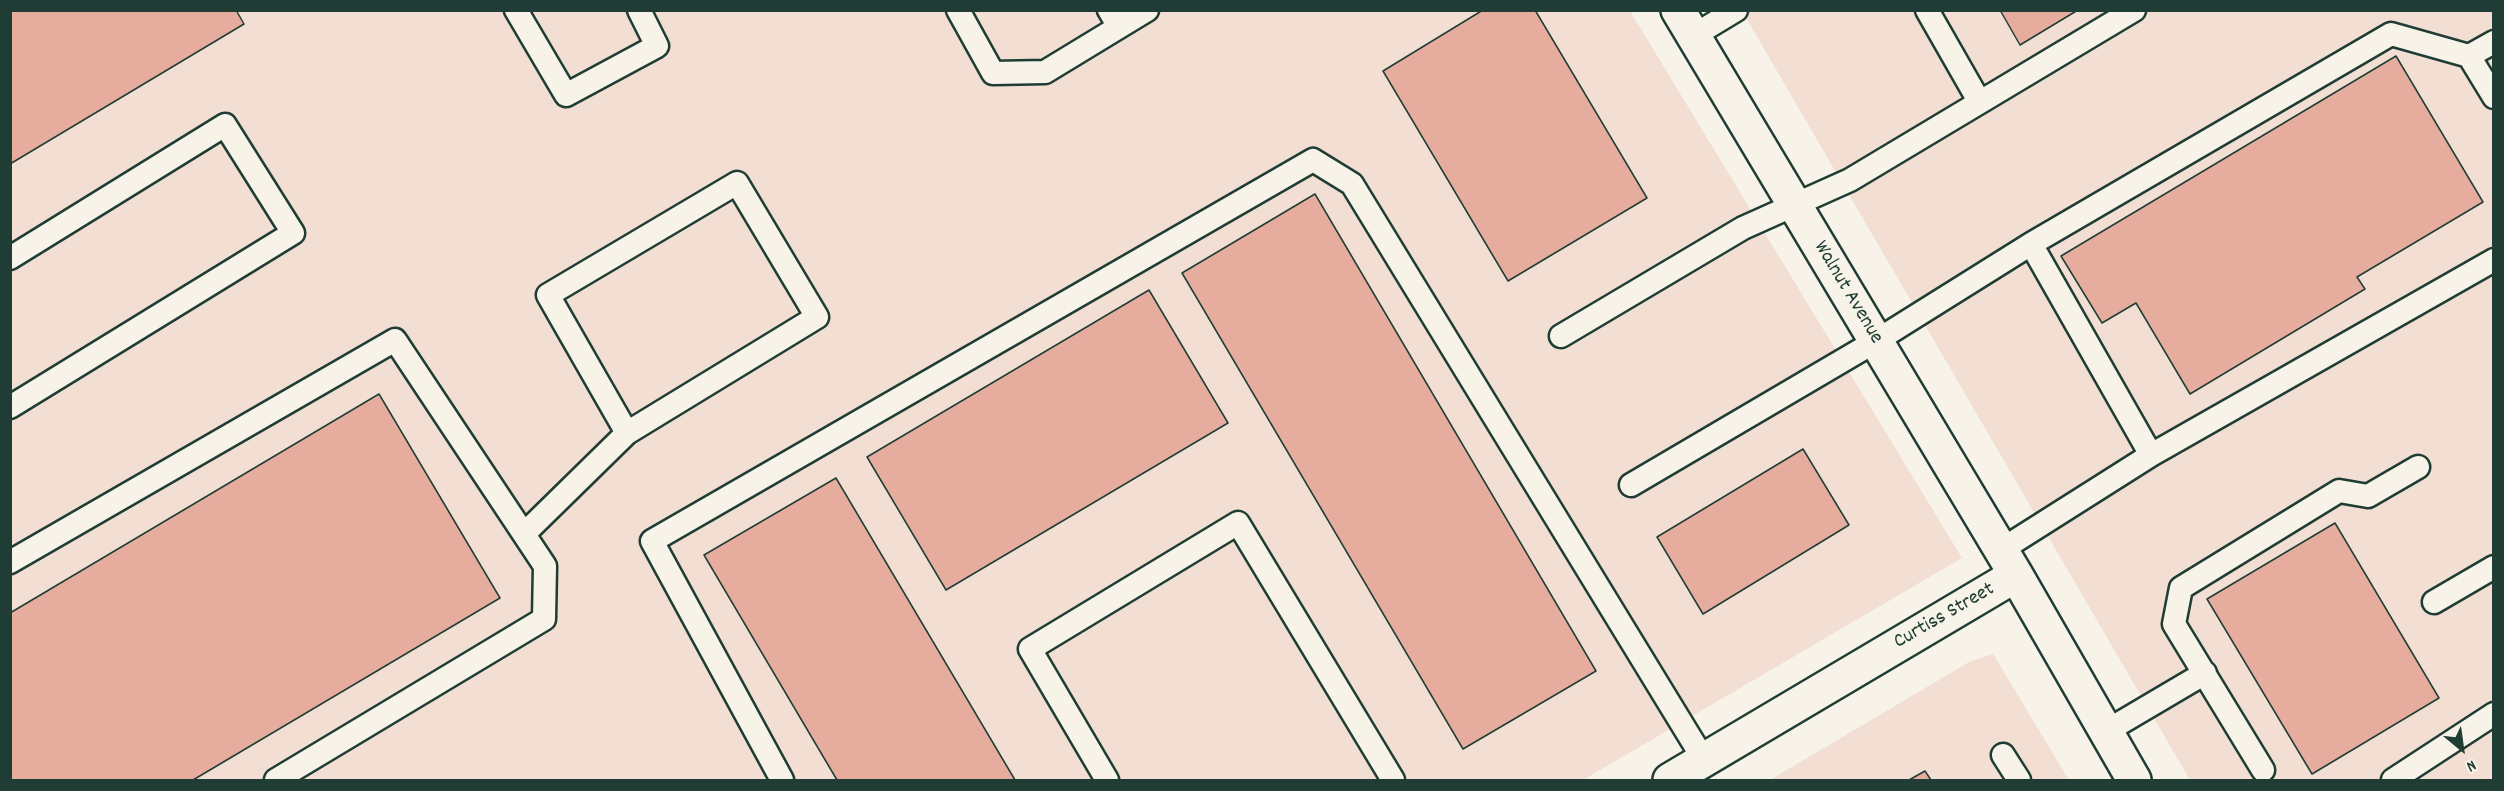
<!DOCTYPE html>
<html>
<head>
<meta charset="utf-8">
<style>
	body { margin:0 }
	#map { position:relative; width:2504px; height:791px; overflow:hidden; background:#f7f3e8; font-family:Dekko,sans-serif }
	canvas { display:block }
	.frame { position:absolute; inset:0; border:12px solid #1f3d34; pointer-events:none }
	.north { position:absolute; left:2432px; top:719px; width:60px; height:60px; -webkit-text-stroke:4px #f7f3e8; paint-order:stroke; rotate:151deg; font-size:16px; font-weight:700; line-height:24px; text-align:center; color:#1f3d34 }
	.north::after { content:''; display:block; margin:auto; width:21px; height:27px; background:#1f3d34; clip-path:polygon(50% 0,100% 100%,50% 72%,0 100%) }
</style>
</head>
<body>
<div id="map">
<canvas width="2504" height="791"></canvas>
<div class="frame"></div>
<div class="north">N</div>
</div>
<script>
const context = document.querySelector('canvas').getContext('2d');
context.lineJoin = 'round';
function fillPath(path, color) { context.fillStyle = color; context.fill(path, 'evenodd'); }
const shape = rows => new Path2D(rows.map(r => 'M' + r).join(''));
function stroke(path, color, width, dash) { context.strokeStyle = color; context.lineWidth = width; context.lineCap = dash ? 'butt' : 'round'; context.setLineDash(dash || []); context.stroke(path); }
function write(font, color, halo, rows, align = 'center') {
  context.font = font + ' Dekko,sans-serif'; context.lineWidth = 6; context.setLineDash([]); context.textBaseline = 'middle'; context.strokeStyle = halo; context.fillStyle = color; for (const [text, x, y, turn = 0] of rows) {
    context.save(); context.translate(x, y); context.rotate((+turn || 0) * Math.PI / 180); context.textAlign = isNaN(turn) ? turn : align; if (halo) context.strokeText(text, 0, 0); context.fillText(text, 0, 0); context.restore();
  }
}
fillPath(shape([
	[10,11,1630,11,1962,558,1583,780,11,780],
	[1742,11,2493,11,2493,780,2190,780],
	[1993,654,2069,780,1770,780,1969,662]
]), '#f2ded2');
const building = shape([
	[10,10,236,10,244,24,10,164,10,10],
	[1483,10,1535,10,1647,198,1508,281,1383,71,1483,10],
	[2000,10,2078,10,2020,45,2000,10],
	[2396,56,2483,202,2357,277,2365,289,2190,394,2136,303,2102,323,2061,256,2396,56],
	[1315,194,1596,671,1463,749,1182,273,1315,194],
	[1149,290,1228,423,946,590,867,457,1149,290],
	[379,394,500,598,193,780,10,780,10,613,379,394],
	[1803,449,1849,525,1703,614,1657,537,1803,449],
	[836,478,1015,780,837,780,704,555,836,478],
	[2335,523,2439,698,2312,774,2207,599,2335,523],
	[1925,771,1931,780,1909,780,1925,771]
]);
fillPath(building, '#e6ad9f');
stroke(building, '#1f3d34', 1.5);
const lane = shape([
	[516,10,566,95,657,46,639,10],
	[958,10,993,73,1045,72,1119,27],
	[1109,10,1119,27,1147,10],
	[1927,10,1979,101],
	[1693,36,1736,10],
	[2469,56,2494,97],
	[2031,244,2151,455],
	[10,258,225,125,293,233,10,407],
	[1561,336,1743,228,1850,180,2134,10],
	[1631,485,1876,341,2031,244,2391,34,2469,56,2494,42],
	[524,534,627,433,817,317,737,183,548,295,627,433],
	[2001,550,2151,455,2494,260],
	[10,562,395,340,545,566,544,619,276,780],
	[2434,602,2494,567],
	[2105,732,2205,673],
	[2003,755,2019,780],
	[2263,770,2174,624,2181,588,2339,491,2368,496,2418,467],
	[782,780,652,541,1313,160,1352,184,1704,760],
	[1107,780,1030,649,1238,523,1393,780],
	[2393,780,2494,714]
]);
const street = shape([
	[1678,10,2016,575,2134,780],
	[1670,780,2016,575]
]);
stroke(lane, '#1f3d34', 27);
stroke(street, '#1f3d34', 38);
stroke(lane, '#f7f3e8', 22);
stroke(street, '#f7f3e8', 33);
write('21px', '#1f3d34', '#f7f3e8', [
	["Walnut Avenue",1847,293,59],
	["Curtiss Street",1945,617,-30]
]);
</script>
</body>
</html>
